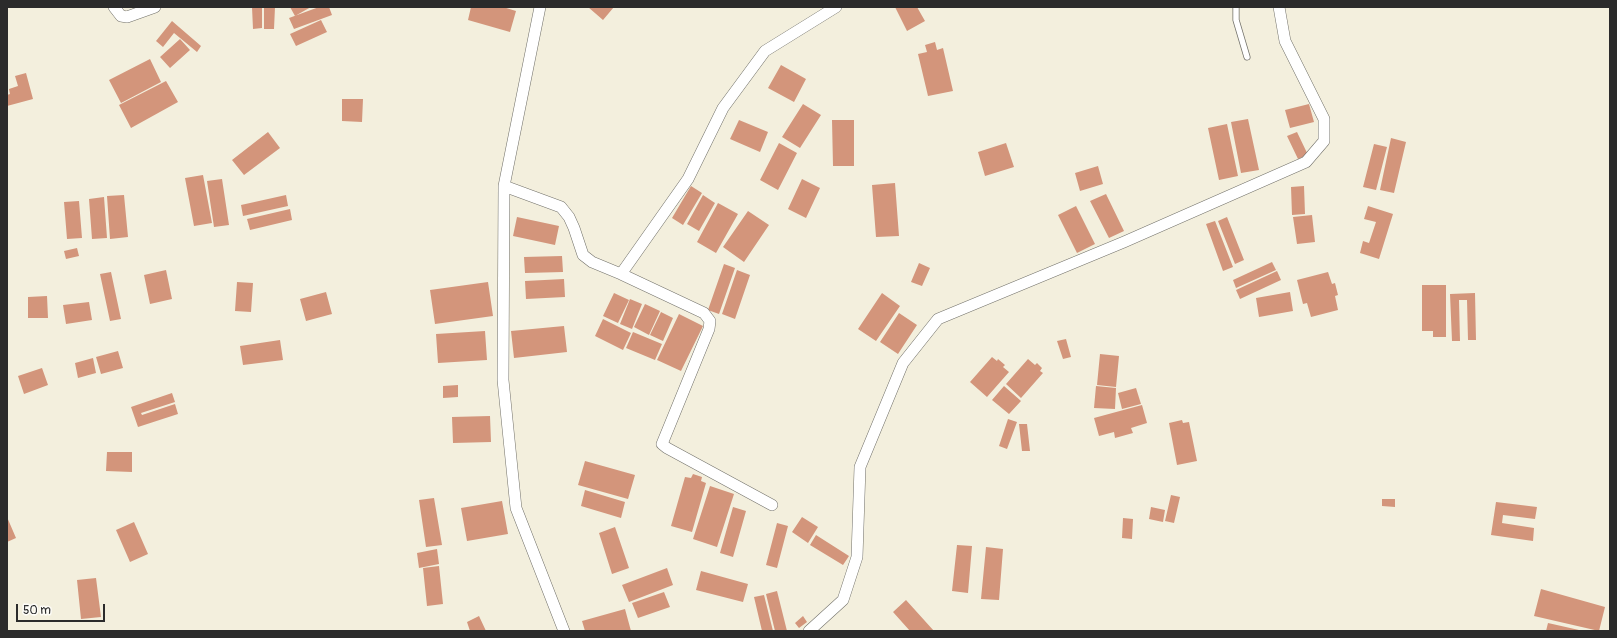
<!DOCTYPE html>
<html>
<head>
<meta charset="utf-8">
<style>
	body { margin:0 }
	#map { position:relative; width:1617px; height:638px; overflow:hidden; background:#f3efdd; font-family:Pangolin,sans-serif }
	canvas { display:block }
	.frame { position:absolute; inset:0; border:8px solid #2b2b2b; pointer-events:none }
	.scale { position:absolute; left:16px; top:604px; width:89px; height:18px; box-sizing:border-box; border:2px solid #2b2b2b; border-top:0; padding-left:5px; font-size:12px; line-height:14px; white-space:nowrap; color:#2b2b2b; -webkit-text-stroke:3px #fdfcf7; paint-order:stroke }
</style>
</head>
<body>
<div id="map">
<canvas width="1617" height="638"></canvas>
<div class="frame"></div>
<div class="scale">50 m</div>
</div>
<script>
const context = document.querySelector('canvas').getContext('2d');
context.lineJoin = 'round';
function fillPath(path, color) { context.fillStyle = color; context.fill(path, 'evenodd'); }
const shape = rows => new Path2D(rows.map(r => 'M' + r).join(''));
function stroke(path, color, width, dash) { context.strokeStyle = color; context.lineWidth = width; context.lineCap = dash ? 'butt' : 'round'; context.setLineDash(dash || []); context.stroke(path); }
fillPath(shape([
	[252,7,262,7,262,28,253,29],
	[264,7,275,7,274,29,264,29],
	[290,7,311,7,295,16],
	[319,7,329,7,332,15,294,29,289,18],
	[471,7,503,7,516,11,510,32,468,20],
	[588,7,614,7,603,20],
	[895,7,917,7,925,21,907,31],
	[321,20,327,32,296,46,290,34],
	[172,21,201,46,197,52,174,33,163,47,156,41],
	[180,39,190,50,170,68,160,57],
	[935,42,937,50,943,48,953,91,928,96,918,54,927,52,925,45],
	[150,59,161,82,121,103,109,80],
	[781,65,806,79,794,102,768,88],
	[26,73,33,99,7,106,7,95,10,94,9,89,18,86,15,76],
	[166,81,178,102,131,128,119,105],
	[342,99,363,99,362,122,342,121],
	[803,104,821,115,800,148,782,137],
	[1309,104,1314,122,1290,128,1285,110],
	[1248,119,1259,170,1241,173,1231,122],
	[739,120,768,132,760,152,730,139],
	[832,120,854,120,854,166,833,166],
	[1227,124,1238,176,1219,180,1208,128],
	[268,132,280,148,244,175,232,160],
	[1297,132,1308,155,1298,159,1287,136],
	[1391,138,1406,142,1394,193,1380,190],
	[779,143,797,153,778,190,760,180],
	[1006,143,1014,167,985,176,978,152],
	[1374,144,1387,147,1376,190,1363,187],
	[1098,166,1103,184,1080,191,1075,173],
	[203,175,212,223,194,226,185,178],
	[222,179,229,225,214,227,207,181],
	[802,179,820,188,806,218,788,209],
	[895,183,899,236,876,237,872,185],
	[691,186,702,193,683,225,672,218],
	[1304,186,1305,214,1292,215,1291,187],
	[1106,194,1124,231,1109,238,1090,201],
	[124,195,128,237,110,239,107,196],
	[286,195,288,206,243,216,241,205],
	[703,195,715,203,699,231,687,224],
	[104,197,107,238,92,239,89,199],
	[79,201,82,238,67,239,64,202],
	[718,203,738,214,716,253,697,242],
	[1076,206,1095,244,1077,253,1058,215],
	[1368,206,1393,214,1379,259,1360,253,1363,241,1369,243,1376,222,1364,219],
	[290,209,292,220,250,230,247,219],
	[748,211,769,225,744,262,723,247],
	[1312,215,1315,242,1297,244,1293,217],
	[517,217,559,226,555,245,513,236],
	[1227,217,1244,260,1235,264,1218,221],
	[1215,221,1233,267,1223,271,1206,224],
	[77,248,79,256,66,259,64,251],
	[562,256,563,272,525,273,524,257],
	[1272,262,1276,270,1236,288,1233,280],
	[919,263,930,268,922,286,911,282],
	[724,264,735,268,719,314,708,310],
	[166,270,172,299,150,304,144,275],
	[737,270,750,275,735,319,722,314],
	[1277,271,1281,280,1240,299,1236,290],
	[111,272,121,319,110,321,100,274],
	[1328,272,1332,284,1335,283,1338,295,1335,296,1338,310,1311,317,1307,303,1303,304,1297,280],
	[564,279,565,297,526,299,525,281],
	[237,282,253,283,251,312,235,311],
	[488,282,493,316,435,324,430,290],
	[1422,285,1446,285,1446,337,1433,337,1433,331,1422,331],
	[326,292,332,314,306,321,300,299],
	[1290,292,1293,311,1259,317,1256,298],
	[614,293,629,300,618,323,603,316],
	[882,293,900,306,876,341,858,329],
	[1475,293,1476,340,1468,340,1467,300,1459,300,1460,341,1452,341,1450,294],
	[47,296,48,318,28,318,28,297],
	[630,299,642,304,632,329,620,324],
	[89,302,92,320,66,324,63,305],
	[645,304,660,311,649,335,634,327],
	[661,312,673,318,663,341,650,335],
	[899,313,917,325,898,354,880,342],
	[679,314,703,326,681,371,657,360],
	[603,319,631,333,623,350,595,336],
	[564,326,567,352,514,358,511,331],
	[485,331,487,360,438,363,436,334],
	[633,332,662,344,655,360,626,348],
	[1066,339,1071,357,1063,359,1057,341],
	[280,340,283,360,243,365,240,346],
	[118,351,123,368,101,374,96,357],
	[1100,354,1119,356,1116,387,1097,385],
	[992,357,997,361,998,359,1005,365,1003,367,1009,372,987,397,970,382],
	[93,358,96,373,78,378,75,363],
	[1028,359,1035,365,1037,363,1042,368,1040,371,1043,373,1021,398,1006,384],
	[42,368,48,385,24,394,18,376],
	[458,385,458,397,443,398,443,386],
	[1004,386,1021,401,1009,414,992,400],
	[1096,386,1116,388,1115,409,1094,408],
	[1136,388,1141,404,1122,409,1118,393],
	[172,393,175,402,141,413,142,415,175,404,178,414,138,427,131,407],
	[1142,405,1147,423,1131,428,1133,433,1115,438,1114,432,1099,436,1094,418],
	[490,416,491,442,453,443,452,417],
	[1008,419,1017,422,1007,449,999,446],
	[1182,420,1183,423,1189,422,1197,461,1177,465,1169,423],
	[1019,424,1027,424,1030,451,1022,451],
	[107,452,132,452,132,472,106,471],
	[585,461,635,475,628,499,578,485],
	[693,474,702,477,701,481,706,483,692,532,671,526,685,477,691,478],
	[710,486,734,494,717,547,693,539],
	[585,490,625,502,621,518,581,506],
	[1171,495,1180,497,1174,523,1165,521],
	[434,498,442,545,426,547,419,500],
	[1382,499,1395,499,1395,507,1382,506],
	[502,501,508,534,467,541,461,508],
	[1496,502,1537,507,1535,519,1503,515,1502,523,1534,528,1533,541,1491,535],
	[733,507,746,511,733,557,720,553],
	[1151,507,1165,510,1163,522,1149,519],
	[7,517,16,538,7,542],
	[802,517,818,527,808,543,792,532],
	[1123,518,1133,519,1132,539,1122,538],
	[134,522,148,554,130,562,116,530],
	[777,523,788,526,777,568,766,565],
	[615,527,629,568,612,574,599,533],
	[816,535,849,556,843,565,810,545],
	[957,545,972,546,968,593,952,591],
	[986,547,1003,549,999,600,981,599],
	[437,549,439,564,419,568,417,553],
	[439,566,443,604,427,606,423,568],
	[667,568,673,585,629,602,622,585],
	[701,571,748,584,743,602,696,590],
	[96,578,101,617,81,619,77,580],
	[1541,589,1605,607,1599,631,1534,616],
	[777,591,787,631,775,631,766,594],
	[664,592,670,607,638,618,632,603],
	[764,595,773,631,762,631,754,597],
	[906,600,934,631,910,631,893,612],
	[625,609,631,631,585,631,582,621],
	[479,616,486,631,470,631,467,622],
	[803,616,807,622,799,628,795,623],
	[1548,623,1579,630,1579,631,1546,631]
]), '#d3957b');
const service = shape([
	[1236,7,1236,20,1247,57]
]);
const minor = shape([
	[114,7,121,16,127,17,155,7],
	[540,7,504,186,503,380,516,508,564,631],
	[504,186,561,207,569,217,574,228,583,255,592,262,621,274],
	[772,505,667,448,662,444,709,329,710,321,704,313,621,274,688,179,723,108,765,51,836,7],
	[809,631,843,600,857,557,860,467,903,363,938,319,1124,242,1306,162,1324,141,1324,119,1285,41,1279,7]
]);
stroke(service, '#717069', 7);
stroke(minor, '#717069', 12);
stroke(service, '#fff', 5.5);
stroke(minor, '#fff', 11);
</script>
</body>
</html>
